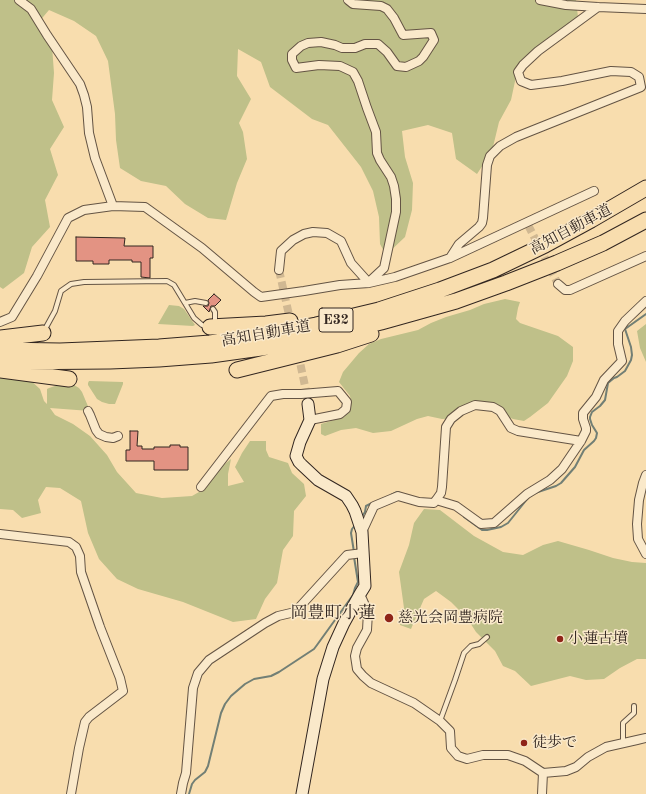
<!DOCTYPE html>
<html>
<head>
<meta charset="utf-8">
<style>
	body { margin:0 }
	canvas { display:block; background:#f8ddae }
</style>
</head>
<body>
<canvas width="646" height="794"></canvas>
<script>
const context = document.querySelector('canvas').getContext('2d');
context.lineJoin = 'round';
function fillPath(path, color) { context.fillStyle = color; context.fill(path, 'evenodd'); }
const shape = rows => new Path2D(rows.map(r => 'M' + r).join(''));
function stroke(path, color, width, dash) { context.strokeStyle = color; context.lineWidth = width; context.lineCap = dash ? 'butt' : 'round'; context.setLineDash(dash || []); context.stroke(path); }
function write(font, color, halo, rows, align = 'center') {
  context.font = font + ' "Old Standard TT","Noto Serif JP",serif'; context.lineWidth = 3; context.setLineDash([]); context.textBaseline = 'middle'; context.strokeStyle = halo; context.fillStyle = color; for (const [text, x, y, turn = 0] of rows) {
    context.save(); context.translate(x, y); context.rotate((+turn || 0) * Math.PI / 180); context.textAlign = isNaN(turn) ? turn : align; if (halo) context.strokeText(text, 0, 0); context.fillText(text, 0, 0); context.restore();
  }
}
fillPath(shape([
	[0,0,576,0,578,17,517,72,511,100,499,122,492,151,477,174,456,159,452,133,428,125,402,131,405,157,413,183,412,210,405,237,386,255,380,244,379,217,373,191,361,167,328,125,312,119,270,87,261,62,238,49,237,76,251,99,239,123,243,132,247,159,237,183,226,220,208,218,185,204,166,186,141,181,120,168,116,140,115,114,108,61,96,36,74,21,49,10,38,23,52,46,54,73,52,100,64,127,50,149,58,175,45,200,50,227,32,247,24,273,3,289,0,287],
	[505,299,520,302,518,308,516,319,520,323,558,336,573,347,573,361,567,376,548,403,530,417,524,421,513,419,486,408,470,407,460,418,442,419,428,416,417,419,391,431,373,433,356,428,341,430,325,436,321,434,321,424,344,417,350,409,351,401,350,396,339,382,343,372,359,353,369,344,381,339,418,330,431,323,446,317,470,310,484,304],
	[169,305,179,306,184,309,195,325,193,326,158,324],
	[646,324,646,362,640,348,637,331],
	[0,377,29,379,40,389,44,401,47,404,47,389,49,388,61,384,74,385,79,388,82,392,90,411,50,408,55,415,73,424,90,436,107,455,117,472,136,493,162,498,192,496,206,488,217,470,231,459,228,474,228,486,244,482,235,467,242,453,250,441,266,441,266,450,269,457,288,463,292,473,304,484,306,496,294,511,293,536,283,550,277,583,265,599,256,619,233,622,183,602,138,589,117,579,99,559,88,533,81,501,60,488,46,487,38,500,41,513,22,518,13,510,0,509],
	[89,381,123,382,123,384,115,404,109,404,102,402,97,399,88,385,88,383],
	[424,509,440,510,474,536,503,552,523,555,543,545,558,541,589,550,613,558,632,562,646,563,646,659,637,659,620,668,604,679,586,680,570,676,531,686,515,671,503,666,495,651,476,632,467,618,451,602,436,591,424,599,411,629,400,625,404,608,399,572,409,545,414,523]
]), '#bfc089');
stroke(shape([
	[535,493,556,486,561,483,575,467,584,450,594,441,596,438,597,433,592,425,590,419,590,417,592,412,600,406,605,400,608,383,614,378,617,377,625,371,631,360,632,355,631,347,625,329,646,314],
	[391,495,397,492,400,493],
	[464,517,482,530,487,530,501,527,508,523,528,498],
	[361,518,365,512,366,506,372,503],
	[354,552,351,533,352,529,356,524],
	[189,794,192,784,195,780,205,772,208,766,221,713,225,704,231,696,245,684,254,679,271,676,279,672,314,649,317,645,353,595,355,588,358,582,354,557]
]), '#727f75', 2);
const building = shape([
	[76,237,125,238,124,246,153,246,153,258,150,258,150,278,141,277,141,262,132,262,132,260,109,260,109,264,93,264,93,261,76,261,76,237],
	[214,294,221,300,215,306,211,306,209,312,203,306,208,306,209,303,208,300,214,294],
	[130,431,138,431,137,446,142,446,142,449,154,449,154,447,170,447,170,445,180,445,180,447,188,447,188,470,154,470,154,461,126,461,126,450,130,450,130,431]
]);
fillPath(building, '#e39383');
stroke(building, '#322620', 1);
stroke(shape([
	[528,225,543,254,558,284],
	[279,270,291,324],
	[298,353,308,400]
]), '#d0b892', 8, [8, 4]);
const lane = shape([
	[185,303,195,301,206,303],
	[213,309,215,312,215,324],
	[44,331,55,311,61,291,71,284,84,282,167,281,174,285,194,318,202,325,207,327],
	[440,721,455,680,464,653,471,646,479,644,487,637],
	[623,743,623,723,634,713,634,706]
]);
const street = shape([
	[19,0,31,9,47,35,80,84,84,95,87,107,89,133,95,158,113,206],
	[348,0,353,4,381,6,387,9,394,18,403,35,431,33,434,40,423,57,419,61,406,67,397,66,387,52,378,44,365,44,355,48,342,48,335,45,321,42,308,43,301,46,292,54,292,60,296,68,319,65,340,66,353,72,358,81,367,108,376,132,377,153,380,160,391,177,394,186,396,199,396,212,384,268,369,282],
	[540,0,566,5,598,7,646,9],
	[450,258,459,244,479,227,482,223,483,218,487,165,490,156,500,146,516,137,641,87,639,77,631,72,611,71,562,81,531,85,521,81,518,72,523,65,538,51,598,7],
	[279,270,281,251,293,240,304,234,313,232,327,233,341,241,351,263,369,283],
	[558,284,565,290,570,290,646,256],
	[0,322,12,317,37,276,68,218,84,210,113,206,145,207,202,248,254,292,261,297,304,291,340,285,369,283,395,277,450,258,594,191],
	[88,411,90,415,96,430,99,434,106,437,113,438,118,436],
	[646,475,643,483,639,500,637,524,638,539,646,554],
	[201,487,271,396,283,394,301,394,338,391,347,402,346,409,340,414,310,420],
	[436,500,456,506,481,524,494,523,527,494,550,480,562,469,581,441,586,431,586,428,583,419,583,413,596,397,604,380,622,361,618,344,618,331,625,321,646,301],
	[362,532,374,506,398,496,419,502,434,503,441,493,442,487,446,427,451,419,461,411,475,405,493,407,500,411,511,428,518,431,581,441],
	[0,534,69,542,76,547,80,556,81,572,100,627,120,678,123,691,89,717,85,722,79,748,71,794],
	[360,594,368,612,367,630,357,648,355,656,357,669,363,676,371,683,414,703,440,721,450,731,451,748,458,756,467,759,483,755,508,755,525,761,543,773,566,771,576,767,588,757,606,747,637,740,646,738],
	[181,794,183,783,186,773,193,688,198,673,209,660,265,623,278,616,295,612,347,555,363,553],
	[542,794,543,773]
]);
const secondary = shape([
	[302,794,323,679,333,647,344,623,360,594,365,586,362,532,355,511,352,505,346,496,318,480,302,465,299,462,296,456,300,442,310,420,308,404]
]);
const highway = shape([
	[210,327,266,324,290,321],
	[0,338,43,333],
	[0,350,60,351,110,349,159,347,210,343,259,336,316,325,379,310,440,290,493,270,545,245,591,220,646,188],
	[0,362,110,361,159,359,211,355,261,348,317,338,381,322,456,301,506,283,557,263,603,243,646,220],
	[0,370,69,379],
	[237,370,337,345,371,334]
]);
stroke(lane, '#645444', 6);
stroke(street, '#645444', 10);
stroke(secondary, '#322620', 13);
stroke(highway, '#322620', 17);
stroke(lane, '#fae9ca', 4);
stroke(street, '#fae9ca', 8);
stroke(secondary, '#fae9ca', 11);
stroke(highway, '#f8ddae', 15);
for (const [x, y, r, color] of [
	[389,618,5,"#8f2418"],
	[560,639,4,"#8f2418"],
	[524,743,4,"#8f2418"]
]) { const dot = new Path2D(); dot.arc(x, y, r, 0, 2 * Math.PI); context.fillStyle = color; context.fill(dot); stroke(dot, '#fae9ca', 1.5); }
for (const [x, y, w] of [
	[336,320,34]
]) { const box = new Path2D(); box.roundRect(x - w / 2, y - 12, w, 24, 3); context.fillStyle = '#fae9ca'; context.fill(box); stroke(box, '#322620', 1); }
write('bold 14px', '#322620', null, [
	["E32",336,320]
]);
write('15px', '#322620', '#fae9ca', [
	["高知自動車道",571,230,-28],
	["高知自動車道",266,334,-10]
]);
write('15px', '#322620', '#fae9ca', [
	["慈光会岡豊病院",398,618],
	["小蓮古墳",568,639],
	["徒歩で",532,743]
], 'left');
write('17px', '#322620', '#fae9ca', [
	["岡豊町小蓮",333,614]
]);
</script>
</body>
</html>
